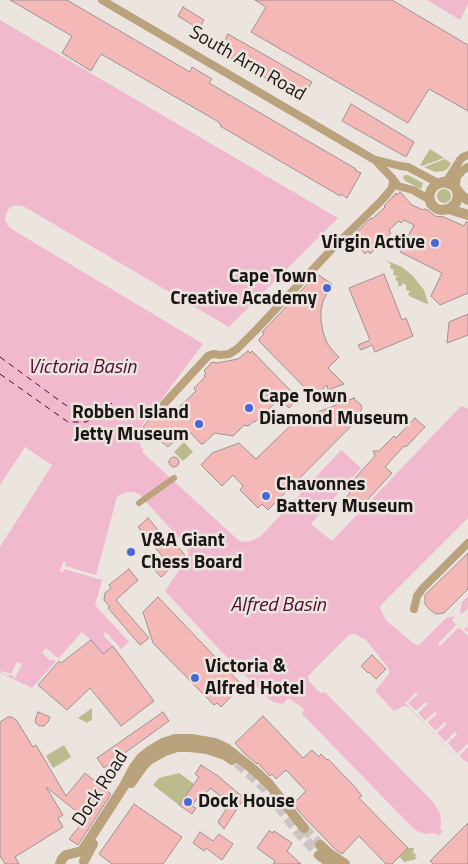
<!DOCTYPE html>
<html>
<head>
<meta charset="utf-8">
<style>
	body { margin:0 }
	canvas { display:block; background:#ece4df }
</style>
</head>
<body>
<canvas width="468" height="864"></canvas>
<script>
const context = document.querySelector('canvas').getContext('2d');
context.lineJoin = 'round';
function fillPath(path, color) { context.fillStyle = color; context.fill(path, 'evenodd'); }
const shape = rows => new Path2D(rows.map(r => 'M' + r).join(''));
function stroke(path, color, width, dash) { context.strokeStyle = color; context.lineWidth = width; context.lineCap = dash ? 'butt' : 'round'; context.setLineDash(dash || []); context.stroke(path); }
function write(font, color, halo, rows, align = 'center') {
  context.font = font + ' "Titillium Web",sans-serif'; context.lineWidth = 5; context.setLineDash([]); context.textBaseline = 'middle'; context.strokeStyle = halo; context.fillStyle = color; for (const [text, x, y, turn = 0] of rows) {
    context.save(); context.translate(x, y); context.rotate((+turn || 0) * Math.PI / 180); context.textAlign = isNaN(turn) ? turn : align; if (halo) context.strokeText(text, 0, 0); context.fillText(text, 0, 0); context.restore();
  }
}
fillPath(shape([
	[430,149,444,158,422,166,420,165],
	[445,159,451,163,448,168,444,171,435,172,424,167],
	[405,175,408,175,423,183,421,189,405,181,403,177],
	'437 196a7 7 0 1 1 14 0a7 7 0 1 1-14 0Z',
	[385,260,402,267,413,276,424,290,428,303,427,304,409,296,408,294,410,291,406,290,406,285,402,283,402,286,398,286,398,282,395,279,397,276,393,275,394,270,391,269,390,267,391,264],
	[184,442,193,452,183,461,174,452],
	[92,708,92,720,89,721,87,723,78,718],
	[64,745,71,757,53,768,46,756],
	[179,773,194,784,179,805,153,785,159,778],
	[408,848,414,848,413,853,416,854,415,857,417,859,404,862,400,857]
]), '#bcbb8e');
fillPath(shape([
	[427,0,468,0,468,4,460,20],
	[0,20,338,218,229,327,23,206,15,205,9,208,6,214,5,221,10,228,203,344,143,424,142,427,150,433,144,441,142,439,140,442,141,448,144,449,142,452,236,538,240,541,246,542,254,540,261,536,341,450,361,468,311,524,332,541,461,406,468,409,468,518,381,605,380,608,386,620,414,644,419,645,468,596,468,769,408,707,404,706,394,711,375,691,389,674,389,669,366,640,355,634,349,635,308,676,309,681,316,689,321,693,325,692,434,803,440,814,441,822,440,829,443,831,438,836,436,833,425,834,417,831,411,826,302,714,304,710,300,706,288,698,283,704,276,703,270,700,215,645,165,591,188,557,188,552,187,547,139,494,133,492,128,492,122,494,117,497,96,575,103,577,95,605,129,642,121,649,106,632,103,635,113,646,103,654,91,640,82,632,32,688,0,673,0,547,52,465,25,447,0,485]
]), '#f0b9ce');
fillPath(shape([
	[63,562,66,562,65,566,103,577,102,580,64,569,63,572,60,571],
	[462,602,460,612,461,614,468,609,468,613,467,615,468,616,468,629,466,627,464,629,468,632,468,636,460,628,458,628,440,646,438,644,456,625,452,620,455,616,446,618],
	[46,648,59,659,56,662,53,659,51,661,42,653],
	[17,662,22,664,14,680,13,679,14,676,9,675,9,676,1,673,2,671,11,674],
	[416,692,418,694,409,702,409,704,415,710,417,710,426,702,428,704,419,712,419,714,425,720,426,720,435,712,437,714,428,722,429,724,435,730,436,730,445,722,447,724,438,732,438,734,445,741,446,741,455,732,457,734,448,743,457,753,458,753,467,744,468,745,468,747,460,755,460,756,466,762,468,762,468,769,405,703]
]), '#ece4df');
stroke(shape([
	[0,357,64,404,78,413,89,414,98,412,107,407],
	[0,374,68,422,86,422,102,413,112,403]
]), '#4c0d2e', 1, [6, 5]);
const building = shape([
	[10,0,67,0,190,72,192,67,212,79,209,83,356,169,355,170,361,173,347,198,341,194,340,196,220,126,221,125,217,121,101,54,91,71,62,53,72,36,10,0],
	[255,0,392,0,468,45,468,111,429,89,408,123,251,32,266,7,255,0],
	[183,7,204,20,199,29,178,16,183,7],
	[228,34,312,82,302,99,219,51,228,34],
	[351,104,414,142,406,157,342,121,351,104],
	[400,192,412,205,423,210,424,209,428,210,435,216,444,217,464,226,466,222,468,222,468,293,440,305,431,296,442,273,400,252,414,225,404,220,401,223,399,221,389,230,391,233,370,254,368,251,365,254,351,240,354,237,353,236,371,218,372,219,385,207,384,206,396,193,397,195,400,192],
	[317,274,332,284,323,301,321,310,321,320,323,332,327,343,333,351,339,357,328,368,344,384,328,390,327,385,314,397,259,341,259,339,264,334,262,332,317,274],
	[384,274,402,320,406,318,413,336,375,352,372,345,361,350,358,345,370,340,349,288,384,274],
	[468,314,468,335,447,343,449,322,468,314],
	[248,351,250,353,252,351,291,391,289,394,296,401,289,408,282,401,279,403,277,401,255,422,254,421,250,425,247,426,244,425,233,436,215,433,203,444,201,444,187,429,168,447,143,427,159,407,173,420,181,412,178,408,196,391,194,388,205,377,204,375,206,373,204,371,212,362,217,363,238,359,248,351],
	[354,398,355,400,359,403,361,405,362,408,360,413,361,416,268,510,262,504,258,508,240,490,243,486,233,475,222,486,201,465,212,453,239,443,256,459,295,421,354,398],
	[415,418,425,427,406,447,404,446,385,467,392,473,359,509,346,497,350,493,345,489,375,456,373,451,379,451,394,436,396,438,415,418],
	'169 462a5 5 0 1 1 10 0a5 5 0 1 1-10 0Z',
	[148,518,173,548,176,545,185,555,161,577,152,567,163,557,138,527,148,518],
	[468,553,468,589,444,613,436,614,430,610,425,604,425,595,468,553],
	[129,569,138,580,116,600,149,638,140,645,108,608,110,607,104,600,105,593,111,588,109,585,129,569],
	[158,597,242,685,221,707,217,703,214,705,153,643,143,612,158,597],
	[91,640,103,654,113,646,154,701,121,726,90,688,67,710,38,685,59,661,61,663,91,640],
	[372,655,386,669,376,679,369,672,368,673,361,666,372,655],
	[38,712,50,717,48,722,44,726,39,726,35,722,36,717,38,712],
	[163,712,169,721,104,768,97,758,163,712],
	[263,716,303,758,312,750,319,757,321,754,327,760,328,759,357,789,357,790,362,796,359,798,408,848,392,864,386,864,359,836,342,854,336,850,304,817,293,804,306,791,286,770,276,779,272,774,270,776,258,763,257,764,245,754,235,743,263,716],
	[8,717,12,717,17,721,33,747,36,745,66,796,85,773,111,794,78,845,69,839,97,805,81,815,46,787,63,815,58,818,63,827,15,857,19,864,5,864,0,856,0,722,8,717],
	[201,765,218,776,244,798,224,829,218,822,230,803,210,788,203,798,199,796,192,806,196,808,192,814,179,805,199,777,195,774,201,765],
	[134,804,182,837,163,864,112,864,99,854,134,804],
	[468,823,468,864,433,864,430,861,468,823],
	[269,831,273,833,274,831,292,843,287,851,301,864,273,864,275,861,257,848,269,831],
	[200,832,213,841,219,834,233,844,222,860,206,848,204,851,193,843,200,832]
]);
fillPath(building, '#f4b9b6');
stroke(building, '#9d9393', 1);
stroke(shape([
	[237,763,251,775,265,788,298,832,319,855],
	[304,828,320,845]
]), '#ccc5c1', 10, [10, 5]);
stroke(shape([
	[139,503,174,478]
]), '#baa27d', 6);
stroke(shape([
	[102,0,373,159,400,166,408,167,438,183],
	[375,160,393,179,398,186,413,190,430,200],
	[446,182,460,160,463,157,468,155],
	[456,188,456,183,457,177,463,170,468,167],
	[164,404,208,356,213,354,221,355,229,354,237,349,257,329,331,250,382,200,392,188,393,180],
	[414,609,417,596,423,588,468,543]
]), '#baa27d', 8);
stroke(shape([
	[457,191,458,195,456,203,449,209,441,210,437,209,431,204,429,196,431,190,435,185,443,182,453,185,462,196,468,200],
	[449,209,468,215],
	[131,783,143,766,149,760,165,751,177,747,190,747,207,749,225,755,232,760],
	[320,845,330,854,345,864],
	[319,855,331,864],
	[84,861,93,844],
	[60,864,62,859,66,855,82,851,124,786,134,767,141,758,151,750,163,743,175,739,191,739,215,743,226,748,254,770,269,784,304,828]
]), '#baa27d', 10);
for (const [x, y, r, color] of [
	[435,243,5,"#4967db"],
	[327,288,5,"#4967db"],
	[249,408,5,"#4967db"],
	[199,424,5,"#4967db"],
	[266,496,5,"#4967db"],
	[131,552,5,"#4967db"],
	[195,678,5,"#4967db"],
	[188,802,5,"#4967db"]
]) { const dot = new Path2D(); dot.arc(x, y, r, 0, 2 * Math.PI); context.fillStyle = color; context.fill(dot); stroke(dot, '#ece4df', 2); }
write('19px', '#191614', '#ece4df', [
	["South Arm Road",247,64,30],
	["Dock Road",101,789,-57]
]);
write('bold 19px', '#191614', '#ece4df', [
	["Virgin Active",425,243,"right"],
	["Cape Town",317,277,"right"],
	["Creative Academy",317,299,"right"],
	["Cape Town",259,397],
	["Diamond Museum",259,419],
	["Robben Island",189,413,"right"],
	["Jetty Museum",189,435,"right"],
	["Chavonnes",276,485],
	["Battery Museum",276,507],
	["V&A Giant",141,541],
	["Chess Board",141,563],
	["Victoria &",205,667],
	["Alfred Hotel",205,689],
	["Dock House",198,802]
], 'left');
write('italic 20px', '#4c0d2e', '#ece4df', [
	["Victoria Basin",82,368],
	["Alfred Basin",278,606]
]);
</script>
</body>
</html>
